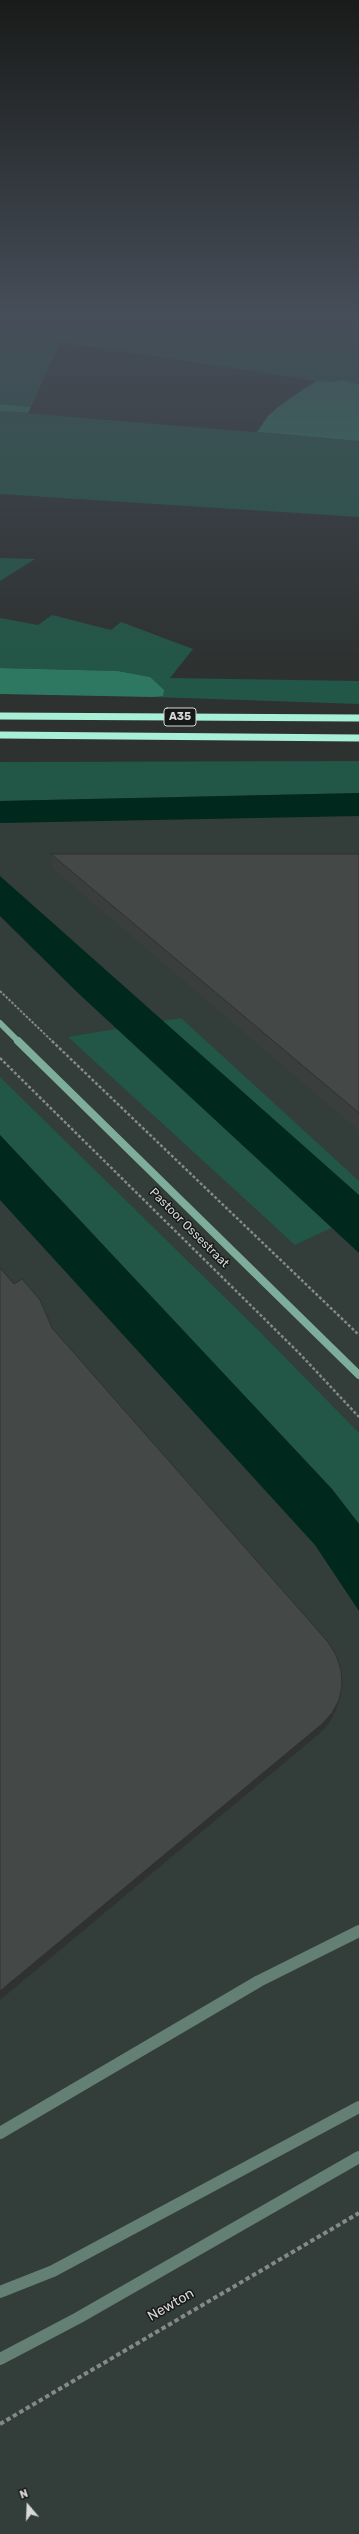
<!DOCTYPE html>
<html>
<head>
<meta charset="utf-8">
<style>
	body { margin:0 }
	#map { position:relative; width:359px; height:2534px; overflow:hidden; background:#2d3130; font-family:Rubik,sans-serif }
	canvas { display:block }
	.north { position:absolute; left:8px; top:2486px; width:40px; height:40px; -webkit-text-stroke:3px #171818; paint-order:stroke; rotate:341deg; font-size:11px; font-weight:700; line-height:16px; text-align:center; color:#d7dad9 }
	.north::after { content:''; display:block; margin:auto; width:14px; height:18px; background:#d7dad9; clip-path:polygon(50% 0,100% 100%,50% 72%,0 100%) }
</style>
</head>
<body>
<div id="map">
<canvas width="359" height="2534"></canvas>
<div class="north">N</div>
</div>
<script>
const context = document.querySelector('canvas').getContext('2d');
context.lineJoin = 'round';
function fillPath(path, color) { context.fillStyle = color; context.fill(path, 'evenodd'); }
const shape = rows => new Path2D(rows.map(r => 'M' + r).join(''));
function stroke(path, color, width, dash) { context.strokeStyle = color; context.lineWidth = width; context.lineCap = dash ? 'butt' : 'round'; context.setLineDash(dash || []); context.stroke(path); }
function write(font, color, halo, rows, align = 'center') {
  context.font = font + ' Rubik,sans-serif'; context.lineWidth = 3; context.setLineDash([]); context.textBaseline = 'middle'; context.strokeStyle = halo; context.fillStyle = color; for (const [text, x, y, turn = 0] of rows) {
    context.save(); context.translate(x, y); context.rotate((+turn || 0) * Math.PI / 180); context.textAlign = isNaN(turn) ? turn : align; if (halo) context.strokeText(text, 0, 0); context.fillText(text, 0, 0); context.restore();
  }
}
fillPath(shape([
	[0,782,359,782,359,2534,0,2534]
]), '#333d39');
fillPath(shape([
	[79,317,359,317,359,384,342,380,332,382,317,381,60,342,31,407,0,404,0,319,77,319],
	[0,411,359,441,359,517,0,494],
	[0,558,35,559,0,581],
	[52,615,111,630,121,622,193,649,170,678,359,681,359,704,153,697,163,695,150,677,118,671,0,668,0,618,38,625],
	[359,761,359,793,0,801,0,762],
	[181,1018,359,1181,359,1215,295,1245,68,1037],
	[0,1077,258,1330,359,1433,359,1524,332,1489,0,1135]
]), '#225646');
fillPath(shape([
	[342,380,359,384,359,441,257,432,268,416,278,407,305,388,317,381,332,382],
	[0,404,31,407,28,413,0,411],
	[0,668,118,671,150,677,164,690,163,696,153,697,0,694]
]), '#2e7862');
fillPath(shape([
	[359,793,359,816,0,823,0,801],
	[0,876,359,1195,359,1253,78,993,0,916],
	[0,1135,332,1489,359,1524,359,1611,315,1545,0,1200]
]), '#00281d');
stroke(shape([
	[0,991,53,1042]
]), '#858988', 2, [2.5, 1.5]);
stroke(shape([
	[52,1041,359,1335],
	[0,1058,300,1354,359,1417]
]), '#858988', 2.5, [3, 2]);
stroke(shape([
	[0,2424,359,2213]
]), '#858988', 4, [4.5, 3]);
stroke(shape([
	[0,2133,259,1981,359,1931]
]), '#648075', 12);
stroke(shape([
	[0,2292,53,2271,359,2107],
	[0,2359,78,2318,359,2157]
]), '#648075', 12);
stroke(shape([
	[0,1023,19,1042]
]), '#7fad9c', 6);
stroke(shape([
	[18,1041,359,1375]
]), '#7fad9c', 8);
stroke(shape([
	[0,716,359,718],
	[0,735,359,738]
]), '#a7f0d6', 7);
fillPath(shape([
	[51,854,359,854,359,1131,53,869]
]), '#3a3e3c');
fillPath(shape([
	[339,1700,336,1710,329,1723,319,1734,0,2000,0,1991]
]), '#303231');
const building = shape([
	[51,854,359,854,359,1113,51,854],
	[0,1268,14,1284,22,1279,40,1300,52,1328,328,1642,336,1655,341,1670,342,1685,339,1700,332,1713,322,1724,0,1991,0,1268]
]);
fillPath(building, '#444846');
stroke(building, '#303231', 1);
const sky = context.createLinearGradient(0, 0, 0, 672);
sky.addColorStop(0, '#191b1a');
sky.addColorStop(0.47, '#464e59');
sky.addColorStop(1, '#464e5900');
context.fillStyle = sky;
context.fillRect(0, 0, 359, 672);
for (const [x, y, w] of [
	[180,717,32]
]) { const box = new Path2D(); box.roundRect(x - w / 2, y - 9, w, 18, 3); context.fillStyle = '#171818'; context.fill(box); stroke(box, '#d7dad9', 1); }
write('bold 11px', '#d7dad9', null, [
	["A35",180,717]
]);
write('12px', '#d7dad9', '#171818', [
	["Pastoor Ossestraat",189,1228,45]
]);
write('14px', '#d7dad9', '#171818', [
	["Newton",171,2305,-30]
]);
</script>
</body>
</html>
